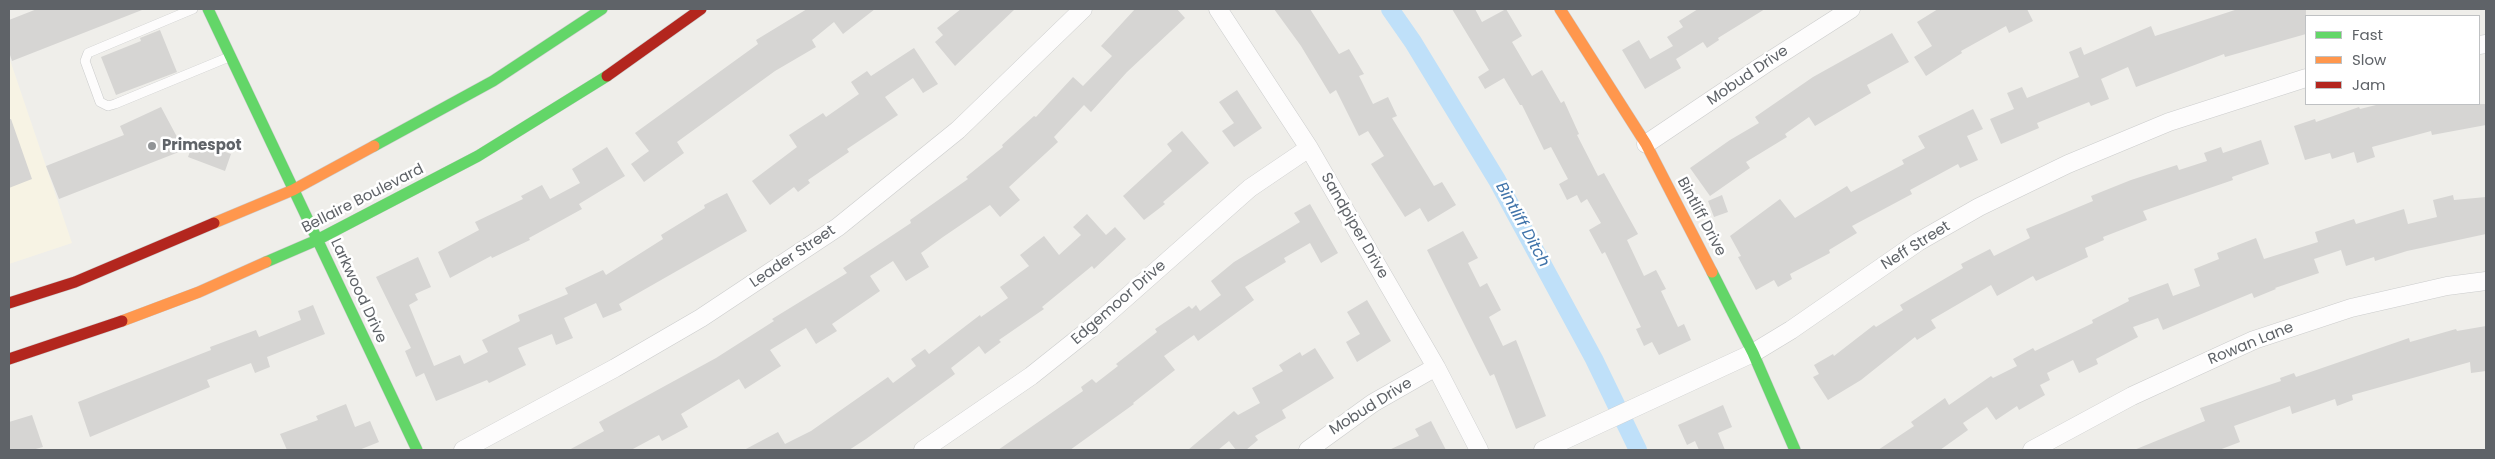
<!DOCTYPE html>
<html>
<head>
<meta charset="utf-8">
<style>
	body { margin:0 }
	#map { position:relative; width:2495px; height:459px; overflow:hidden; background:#efeeea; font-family:Poppins,sans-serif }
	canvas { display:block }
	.frame { position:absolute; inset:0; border:10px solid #5f6368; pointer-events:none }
	.legend { position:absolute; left:2305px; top:15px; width:175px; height:90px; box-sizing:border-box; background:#fff; border:1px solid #bfc1c3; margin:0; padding:6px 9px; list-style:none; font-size:15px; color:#5f6368 }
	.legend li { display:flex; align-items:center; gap:10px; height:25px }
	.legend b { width:25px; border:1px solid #bfc1c3 }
</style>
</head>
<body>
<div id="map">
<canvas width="2495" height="459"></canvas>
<div class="frame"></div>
<ul class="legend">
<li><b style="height:6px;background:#63d668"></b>Fast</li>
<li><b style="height:6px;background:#ff974d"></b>Slow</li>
<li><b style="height:6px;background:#b3261e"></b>Jam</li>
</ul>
</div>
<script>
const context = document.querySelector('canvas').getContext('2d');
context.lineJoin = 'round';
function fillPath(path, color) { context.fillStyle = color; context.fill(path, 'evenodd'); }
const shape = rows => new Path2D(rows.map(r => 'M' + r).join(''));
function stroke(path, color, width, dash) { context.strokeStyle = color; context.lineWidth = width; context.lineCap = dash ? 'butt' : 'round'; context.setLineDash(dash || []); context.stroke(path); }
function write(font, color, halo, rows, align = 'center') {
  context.font = font + ' Poppins,sans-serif'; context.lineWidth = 5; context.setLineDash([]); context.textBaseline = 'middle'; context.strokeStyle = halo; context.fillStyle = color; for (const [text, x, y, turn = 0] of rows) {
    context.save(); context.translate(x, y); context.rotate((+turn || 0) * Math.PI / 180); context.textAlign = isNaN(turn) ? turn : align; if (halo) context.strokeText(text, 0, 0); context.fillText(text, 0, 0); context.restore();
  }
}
fillPath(shape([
	[9,57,72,243,9,264]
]), '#f7f3e4');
stroke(shape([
	[1390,9,1413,42,1497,180,1594,359,1638,450]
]), '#bfe0f9', 18);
fillPath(shape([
	[37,9,142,9,142,10,12,61,9,52,9,20],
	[807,9,875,9,843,34,834,22,812,40,816,47,775,71,677,142,684,153,644,182,631,164,649,151,635,133,758,44,756,40],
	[961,9,1015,9,955,66,935,42,943,35,937,28],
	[1135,9,1177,9,1185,18,1127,72,1091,112,1084,105,1054,137,1058,142,1009,187,1020,200,1000,217,990,205,943,237,921,253,929,267,906,281,893,261,870,276,880,291,832,324,837,331,816,344,806,328,770,350,781,366,745,389,739,379,681,414,688,427,662,441,659,435,631,450,569,450,604,431,599,422,716,358,774,321,772,319,847,273,843,268,911,223,910,220,968,179,966,177,1003,147,1002,145,1034,116,1036,117,1073,77,1083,86,1112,56,1101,46],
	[1274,9,1310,9,1339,54,1349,49,1364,74,1359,76,1373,104,1388,97,1397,116,1392,118,1434,186,1442,182,1456,205,1428,222,1420,208,1405,217,1371,164,1384,156,1368,131,1359,136,1336,90,1330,94,1301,46],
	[1452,9,1475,9,1482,22,1506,9,1522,36,1512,42,1532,76,1542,70,1561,103,1564,101,1579,134,1577,135,1598,176,1604,173,1638,234,1627,240,1644,276,1656,270,1666,289,1661,291,1678,327,1684,324,1691,340,1659,355,1652,342,1644,346,1636,329,1641,327,1605,252,1602,254,1589,230,1601,223,1587,199,1581,203,1577,195,1567,200,1559,184,1568,179,1551,147,1544,150,1522,105,1520,105,1504,78,1485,89,1478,77,1489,70],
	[1698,9,1765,9,1718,38,1719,40,1707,48,1703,42,1676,59,1681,68,1645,89,1622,50,1639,40,1650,59,1673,46,1667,37,1683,27,1679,21],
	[1938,9,2027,9,2033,21,2009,33,2006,26,1961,51,1962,53,1926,76,1914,57,1932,46,1917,22],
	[2238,9,2306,9,2306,34,2225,57,2224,54,2136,87,2128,67,2101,79,2109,99,2091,106,2089,102,2037,123,2039,128,2001,144,1990,119,2014,109,2007,93,2022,87,2027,98,2079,77,2069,52,2081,47,2084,55,2151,26,2155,36],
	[160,30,177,72,116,95,101,57,141,41,140,38],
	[1892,33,1909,62,1867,85,1871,93,1815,126,1809,117,1785,134,1787,137,1746,162,1750,168,1710,196,1690,168,1730,140,1759,123,1755,117,1813,77],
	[914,48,938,84,923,93,913,78,885,97,898,115,847,149,849,152,808,180,810,183,798,192,794,187,770,205,752,181,797,147,789,135,823,113,826,117,859,94,851,82,867,71,871,76],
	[1237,90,1262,128,1234,147,1222,131,1234,123,1219,102],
	[2380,104,2486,104,2486,125,2432,135,2431,131,2372,147,2375,157,2357,163,2354,152,2332,159,2330,153,2305,160,2294,126,2315,119,2316,122,2359,107,2360,109],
	[161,107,184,150,59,199,46,166,124,135,120,126],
	[1973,109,1983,129,1967,136,1978,160,1960,168,1958,164,1910,190,1912,194,1852,226,1857,233,1829,250,1830,253,1790,274,1792,279,1778,287,1774,280,1756,290,1738,257,1741,256,1730,236,1780,199,1795,218,1847,186,1851,192,1904,164,1902,160,1925,148,1918,136],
	[9,119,11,119,32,179,9,188],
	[1182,131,1209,163,1163,202,1165,204,1144,220,1123,196,1172,151,1167,144],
	[2261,140,2269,164,2232,177,2233,180,2143,211,2147,220,2103,237,2104,240,2085,248,2088,257,2036,281,2033,276,1997,296,1991,285,1931,320,1936,328,1917,340,1915,337,1861,380,1828,400,1813,377,1819,374,1814,365,1833,354,1834,356,1874,325,1876,327,1903,310,1900,305,1963,268,1961,264,1990,249,1994,256,2030,238,2026,229,2093,201,2091,196,2131,180,2177,165,2179,170,2207,161,2204,153,2221,147,2223,153],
	[194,141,231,154,225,171,188,157],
	[607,147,625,176,579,204,582,209,529,238,530,240,492,258,491,256,450,278,438,252,479,230,475,222,523,199,521,196,542,185,550,199,580,183,572,169],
	[727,193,747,231,619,304,622,310,603,318,596,303,564,318,573,338,556,345,552,334,518,348,526,365,489,383,487,380,436,401,424,373,416,377,405,351,411,348,376,277,418,257,431,287,415,294,418,300,409,305,434,366,460,355,464,364,488,352,482,340,520,321,518,315,568,294,565,288,603,270,606,275,663,239,661,235,705,208,704,205],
	[1722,195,1728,212,1714,217,1708,201],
	[2453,195,2454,200,2486,197,2486,234,2407,251,2375,261,2374,257,2346,266,2341,250,2314,259,2319,273,2275,288,2276,289,2254,298,2252,293,2163,330,2158,318,2133,327,2138,337,2096,359,2098,364,2079,373,2073,360,2047,373,2050,380,2040,385,2045,395,2019,410,2017,406,1996,420,1987,407,1963,423,1968,430,1940,450,1878,450,1914,426,1911,422,1945,398,1949,405,1991,376,1993,378,2017,366,2013,359,2033,348,2035,351,2093,323,2092,320,2129,301,2128,298,2168,283,2173,296,2200,286,2194,269,2219,259,2217,253,2256,238,2264,259,2318,242,2315,232,2354,219,2356,224,2404,209,2408,224,2437,217,2433,200],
	[1310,204,1338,253,1321,263,1310,243,1284,258,1286,262,1245,287,1254,300,1198,341,1194,335,1164,356,1175,370,1133,403,1134,404,1070,450,998,450,1083,391,1081,387,1092,379,1096,383,1118,366,1116,364,1157,332,1155,329,1189,306,1192,309,1196,305,1200,311,1221,295,1211,281,1234,262,1300,222,1294,213],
	[1087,214,1106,235,1115,227,1126,239,1094,269,1092,266,1042,307,1044,309,999,340,1001,342,985,354,979,346,951,368,955,374,866,439,849,450,744,450,778,432,785,444,811,431,888,377,893,383,916,366,911,359,925,349,929,354,980,315,981,317,1008,298,1000,287,1029,266,1020,255,1044,236,1059,255,1081,235,1073,227],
	[1463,231,1478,258,1468,263,1480,287,1487,283,1501,310,1489,317,1503,346,1516,340,1546,416,1516,429,1494,374,1490,376,1427,250],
	[1367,300,1391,341,1357,362,1346,342,1360,334,1347,312],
	[313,305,325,334,267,357,270,367,255,373,251,363,207,380,210,387,90,437,78,402,211,350,210,347,256,330,259,337,301,320,298,311],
	[2486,326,2486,371,2471,373,2470,362,2352,395,2353,400,2337,406,2335,399,2292,414,2290,406,2234,426,2240,442,2219,450,2134,450,2205,421,2200,408,2281,381,2280,378,2294,373,2296,377,2409,338,2410,342,2456,329,2457,331],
	[1315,348,1334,378,1282,410,1286,418,1255,436,1258,440,1246,450,1236,450,1229,441,1218,450,1188,450,1234,411,1238,415,1260,403,1252,388,1283,371,1279,365,1300,352,1302,356],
	[346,404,355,427,370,421,379,442,359,450,287,450,280,434,318,420,316,416],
	[1723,405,1732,427,1718,433,1725,450,1699,450,1695,441,1687,445,1678,425],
	[32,415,43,447,32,450,9,450,9,422],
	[1431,421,1446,450,1389,450,1419,436,1415,429]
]), '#d6d5d3');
const lane = shape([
	[193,9,88,53,85,61,100,102,108,106,115,104,229,57]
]);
const street = shape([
	[1218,9,1309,148,1436,367,1479,450],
	[2479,45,2486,44],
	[1646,144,1765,64,1851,9],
	[463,450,615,368,701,318,838,227,958,130,1083,9],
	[923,450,1031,376,1095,325,1250,188,1309,148],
	[1308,450,1373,403,1436,367],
	[1543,450,1753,353,1791,330,1918,242,1979,207,2068,164,2169,122,2306,78],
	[2032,450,2132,396,2254,340,2351,308,2447,286,2486,281]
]);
const fast = shape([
	[208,9,417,450],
	[374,146,493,81,602,9],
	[266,262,317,240,478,156,607,76],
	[1712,272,1753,353,1795,450]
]);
const slow = shape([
	[1560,9,1646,144,1712,272],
	[214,223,293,190,374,146],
	[122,321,199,292,266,262]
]);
const jam = shape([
	[607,76,701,9],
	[9,303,75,282,214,223],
	[9,359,122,321]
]);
stroke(lane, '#cbcccc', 10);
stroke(street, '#cbcccc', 19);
stroke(fast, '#cacacb', 12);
stroke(slow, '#cacacb', 12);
stroke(jam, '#cacacb', 12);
stroke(lane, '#fdfcfc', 9);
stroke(street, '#fdfcfc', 18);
stroke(fast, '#63d668', 11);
stroke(slow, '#ff974d', 11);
stroke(jam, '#b3261e', 11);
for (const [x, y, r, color] of [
	[152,146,5,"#919496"]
]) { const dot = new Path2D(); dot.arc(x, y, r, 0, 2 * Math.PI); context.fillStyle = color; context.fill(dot); stroke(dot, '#fff', 2); }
write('15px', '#5f6368', '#fff', [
	["Mobud Drive",1748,76,-34],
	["Bellaire Boulevard",363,199,-27],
	["Bintliff Drive",1701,217,62],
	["Sandpiper Drive",1354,226,60],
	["Neff Street",1916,246,-32],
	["Leader Street",793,257,-34],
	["Larkwood Drive",358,291,65],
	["Edgemoor Drive",1119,303,-41],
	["Rowan Lane",2251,344,-22],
	["Mobud Drive",1371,407,-32]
]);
write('bold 15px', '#5f6368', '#fff', [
	["Primespot",162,146]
], 'left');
write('italic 16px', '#4174aa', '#fff', [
	["Bintliff Ditch",1522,225,61]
]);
</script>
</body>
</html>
